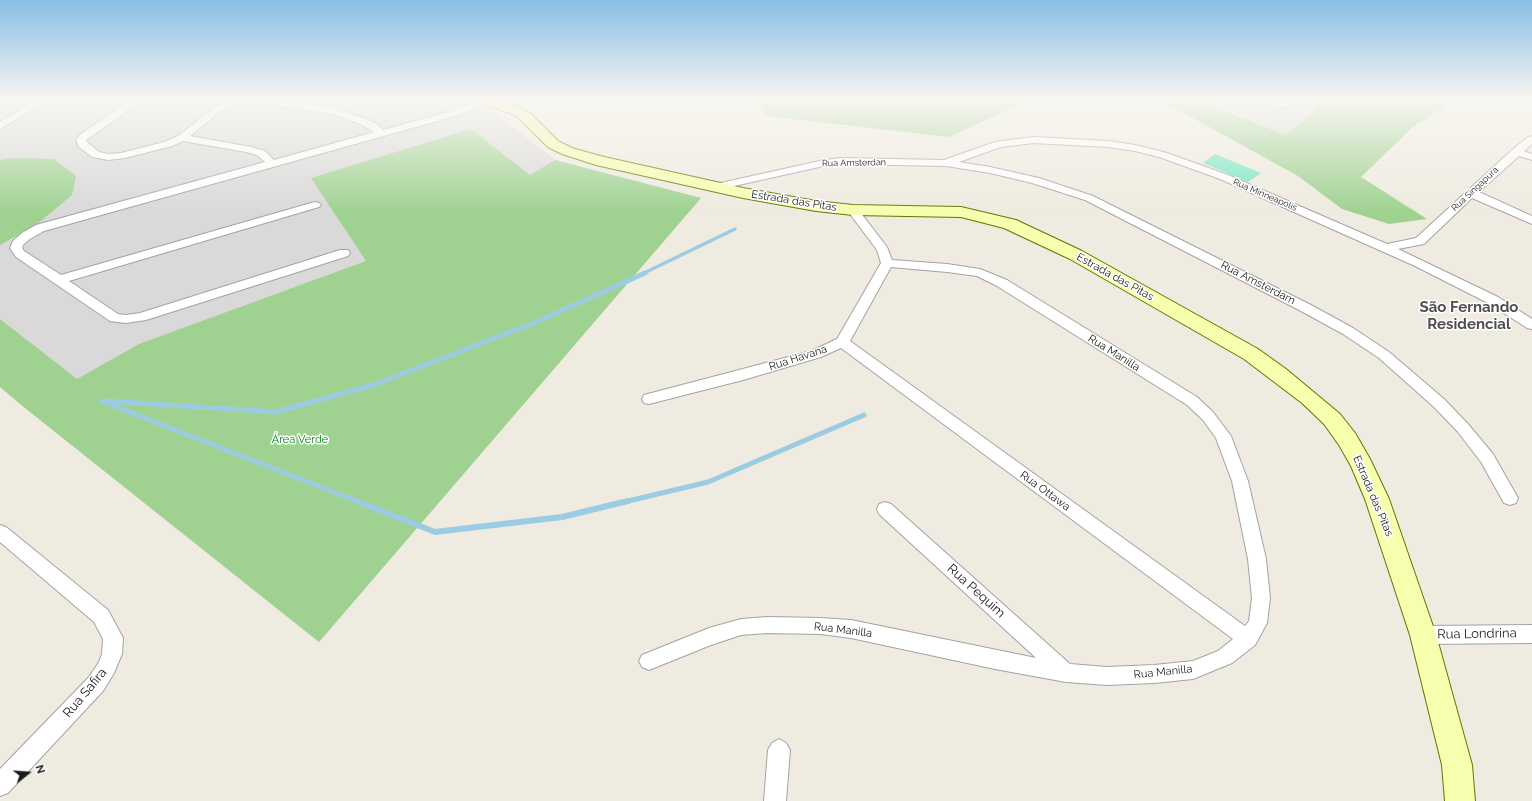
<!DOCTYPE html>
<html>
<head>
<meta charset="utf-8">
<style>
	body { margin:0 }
	#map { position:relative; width:1532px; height:801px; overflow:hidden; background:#efebe0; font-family:Raleway,sans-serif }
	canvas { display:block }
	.north { position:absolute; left:8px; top:753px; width:40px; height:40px; -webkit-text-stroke:3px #fff; paint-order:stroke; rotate:73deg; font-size:11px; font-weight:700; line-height:16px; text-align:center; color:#1c1c1c }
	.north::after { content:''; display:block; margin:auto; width:14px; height:18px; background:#1c1c1c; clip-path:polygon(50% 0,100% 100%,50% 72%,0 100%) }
</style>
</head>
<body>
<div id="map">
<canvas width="1532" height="801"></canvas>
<div class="north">N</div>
</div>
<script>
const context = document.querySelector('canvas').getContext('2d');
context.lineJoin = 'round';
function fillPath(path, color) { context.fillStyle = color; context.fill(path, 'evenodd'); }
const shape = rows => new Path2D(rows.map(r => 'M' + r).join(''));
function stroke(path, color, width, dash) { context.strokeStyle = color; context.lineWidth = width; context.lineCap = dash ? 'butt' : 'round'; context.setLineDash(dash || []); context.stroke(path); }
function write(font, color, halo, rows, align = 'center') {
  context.font = font + ' Raleway,sans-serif'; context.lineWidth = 3; context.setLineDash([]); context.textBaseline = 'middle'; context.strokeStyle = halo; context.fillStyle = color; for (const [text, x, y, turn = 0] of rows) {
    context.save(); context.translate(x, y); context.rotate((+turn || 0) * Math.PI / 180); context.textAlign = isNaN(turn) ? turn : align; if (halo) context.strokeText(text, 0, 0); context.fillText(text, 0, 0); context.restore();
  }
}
fillPath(shape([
	[0,100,465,100,490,109,555,160,701,198,319,642,25,408,0,387],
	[1204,100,1322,100,1316,108,1286,135]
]), '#dad9d9');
fillPath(shape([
	[758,100,1030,100,949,137,766,116],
	[1156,100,1198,100,1286,135,1316,109,1322,100,1455,100,1414,126,1361,177,1427,219,1389,224,1342,209,1298,176,1191,117],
	[471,129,530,175,555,160,701,198,319,642,25,408,0,387,0,319,77,379,139,344,366,261,311,178],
	[13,158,54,159,76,176,72,195,36,225,0,245,0,160]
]), '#9fd291');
fillPath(shape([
	[1215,154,1261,173,1248,182,1203,163]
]), '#76e6c2');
stroke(shape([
	[642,274,735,229]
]), '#9ccce1', 3.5);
stroke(shape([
	[101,401,359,502],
	[106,401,276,412,373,385,534,323,645,273],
	[624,502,708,482,864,415]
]), '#9ccce1', 5);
stroke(shape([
	[356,501,435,532,562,517,628,501]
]), '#9ccce1', 6);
const street = shape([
	[36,100,48,100,0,129,0,122,36,100],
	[131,100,143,100,89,138,86,140,88,143,99,152,108,154,121,153,164,142,178,136,216,106,231,100,252,100,250,102,234,105,222,110,190,136,251,147,265,151,274,160,374,132,360,124,332,114,259,103,254,100,280,100,334,108,368,120,377,124,383,130,451,111,467,105,472,100,483,100,473,109,459,115,44,231,30,239,23,245,22,248,24,251,61,275,311,203,315,202,319,203,321,205,319,207,69,281,118,314,126,315,140,313,340,250,348,250,350,253,348,256,146,320,126,323,110,321,16,257,10,248,13,241,22,233,36,225,265,162,257,155,246,152,183,141,172,146,125,158,108,160,92,157,79,147,76,140,81,134,131,100],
	[1259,100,1287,101,1302,100,1288,107,1275,106,1261,102,1259,100],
	[1532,136,1532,144,1524,151,1532,154,1532,160,1519,156,1479,192,1532,216,1532,224,1472,198,1424,244,1398,249,1498,297,1532,319,1532,329,1527,328,1488,303,1415,266,1220,179,1159,157,1135,151,1108,147,1033,143,1001,147,959,162,990,167,1039,178,1093,196,1311,305,1353,328,1389,352,1444,399,1468,424,1493,454,1518,498,1516,503,1510,505,1504,503,1481,462,1458,432,1434,407,1379,358,1343,334,1301,311,1085,200,1032,183,990,173,946,166,841,164,824,166,716,190,710,187,716,184,824,160,841,158,944,160,995,142,1033,137,1108,141,1135,145,1167,153,1228,175,1387,244,1416,238,1512,150,1528,137,1532,136],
	[853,207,857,208,887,247,892,260,947,264,980,269,1007,280,1197,397,1213,412,1231,436,1248,481,1266,559,1270,598,1267,623,1255,645,1232,663,1193,679,1154,683,1107,685,1066,682,995,669,851,638,821,634,767,633,741,635,711,645,649,670,642,667,639,661,642,655,709,628,741,619,767,617,821,618,851,620,1036,658,879,514,877,509,879,504,885,502,891,504,1070,664,1107,667,1154,665,1193,661,1218,651,1233,639,841,348,821,357,743,380,649,404,644,403,642,399,644,395,811,351,837,339,881,263,877,250,847,210,849,208,853,207],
	[891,267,947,272,977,276,997,286,1187,405,1203,420,1216,438,1232,481,1248,559,1252,598,1249,621,1245,626,850,341,891,267],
	[0,525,6,527,108,610,123,638,122,654,114,673,103,691,8,793,0,796,0,769,89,677,99,662,102,654,103,639,94,622,0,542,0,525],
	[1532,625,1532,643,1423,644,1416,641,1413,635,1416,629,1423,626,1532,625],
	[779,739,786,743,790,750,786,801,764,801,768,750,772,743,779,739]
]);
const secondary = shape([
	[479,100,500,100,520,107,530,113,558,141,572,148,600,156,743,188,816,201,853,205,961,207,1016,220,1082,251,1258,349,1286,369,1340,414,1355,433,1370,459,1389,499,1436,635,1472,765,1475,801,1445,801,1442,765,1410,635,1365,499,1351,466,1339,445,1324,424,1302,403,1244,359,1070,259,1004,228,961,217,853,215,816,211,743,198,596,165,562,154,548,147,520,119,510,113,481,103,479,100]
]);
stroke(street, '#a3a3a3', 2);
stroke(secondary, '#617600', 2);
fillPath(street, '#fff');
fillPath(secondary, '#f5ffae');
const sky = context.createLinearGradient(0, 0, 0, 212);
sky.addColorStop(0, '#89bee5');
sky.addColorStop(0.47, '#f8f6f1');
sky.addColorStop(1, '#f8f6f100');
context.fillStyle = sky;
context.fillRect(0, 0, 1532, 212);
write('9px', '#1c1c1c', '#fff', [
	["Rua Amsterdan",854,163,-1],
	["Rua Singapura",1475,189,-43],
	["Rua Minneapolis",1265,195,23]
]);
write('11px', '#1c1c1c', '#fff', [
	["Estrada das Pitas",794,201,9],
	["Estrada das Pitas",1115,277,29],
	["Rua Amsterdam",1258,283,27],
	["Rua Manilla",1114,353,32],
	["Rua Havana",798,358,-18],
	["Rua Ottawa",1045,491,36],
	["Estrada das Pitas",1373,496,67],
	["Rua Manilla",843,630,7],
	["Rua Manilla",1163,672,-6]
]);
write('11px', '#018315', '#fff', [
	["Área Verde",300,440]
]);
write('13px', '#1c1c1c', '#fff', [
	["Rua Pequim",976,591,42],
	["Rua Londrina",1477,634,-1],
	["Rua Safira",85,693,-50]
]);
write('bold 15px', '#4f4f4f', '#fff', [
	["São Fernando",1469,307],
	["Residencial",1469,324]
]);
</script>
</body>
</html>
